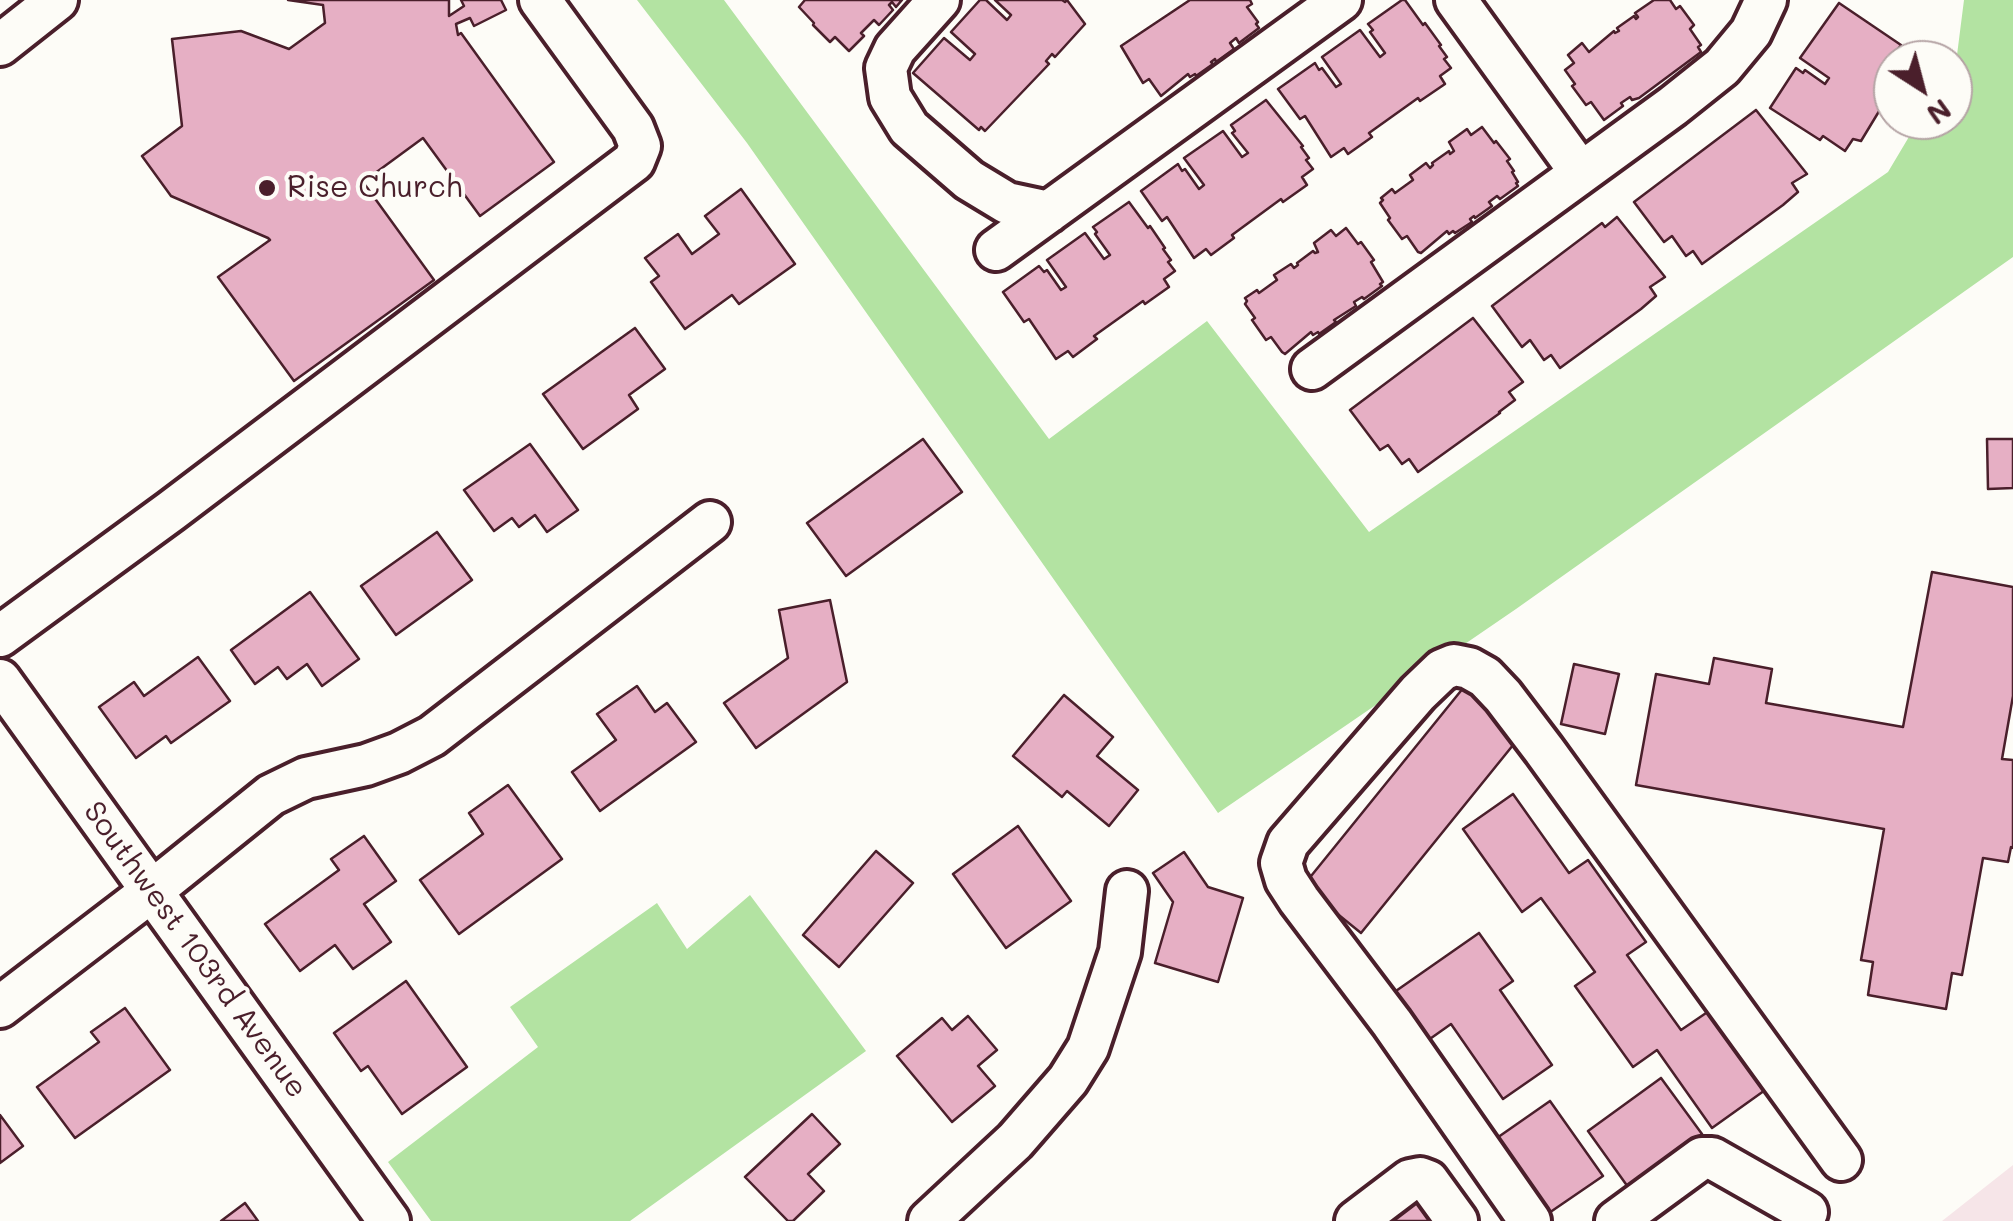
<!DOCTYPE html>
<html>
<head>
<meta charset="utf-8">
<style>
	body { margin:0 }
	#map { position:relative; width:2013px; height:1221px; overflow:hidden; background:#fdfcf7; font-family:Mali,sans-serif }
	canvas { display:block }
	.north { position:absolute; left:1873px; top:40px; width:100px; height:100px; box-sizing:border-box; background:#fdfcf7; border:2px solid #b5a4a5; border-radius:50%; rotate:144deg; font-size:28px; font-weight:700; line-height:40px; text-align:center; color:#4a1f2b }
	.north::after { content:''; display:block; margin:auto; width:35px; height:45px; background:#4a1f2b; clip-path:polygon(50% 0,100% 100%,50% 72%,0 100%) }
</style>
</head>
<body>
<div id="map">
<canvas width="2013" height="1221"></canvas>
<div class="north">N</div>
</div>
<script>
const context = document.querySelector('canvas').getContext('2d');
context.lineJoin = 'round';
function fillPath(path, color) { context.fillStyle = color; context.fill(path, 'evenodd'); }
const shape = rows => new Path2D(rows.map(r => 'M' + r).join(''));
function stroke(path, color, width, dash) { context.strokeStyle = color; context.lineWidth = width; context.lineCap = dash ? 'butt' : 'round'; context.setLineDash(dash || []); context.stroke(path); }
function write(font, color, halo, rows, align = 'center') {
  context.font = font + ' Mali,sans-serif'; context.lineWidth = 8; context.setLineDash([]); context.textBaseline = 'middle'; context.strokeStyle = halo; context.fillStyle = color; for (const [text, x, y, turn = 0] of rows) {
    context.save(); context.translate(x, y); context.rotate((+turn || 0) * Math.PI / 180); context.textAlign = isNaN(turn) ? turn : align; if (halo) context.strokeText(text, 0, 0); context.fillText(text, 0, 0); context.restore();
  }
}
fillPath(shape([
	[2013,1165,2013,1221,1942,1221]
]), '#f6e5e8');
fillPath(shape([
	[637,0,724,0,1049,439,1207,321,1369,532,1888,172,1919,120,1953,120,1953,63,1957,55,1964,0,2013,0,2013,257,1516,609,1218,813,747,143],
	[750,895,866,1051,630,1221,431,1221,388,1162,538,1047,510,1007,657,903,687,949]
]), '#b3e3a2');
const building = shape([
	[288,0,449,0,449,16,464,6,461,0,501,0,506,10,474,26,470,18,456,24,458,35,461,33,554,162,480,216,423,138,363,182,434,280,294,381,218,277,270,240,268,238,171,196,142,156,182,126,172,39,241,31,289,49,325,23,323,5,288,0],
	[805,0,902,0,896,7,892,2,889,5,893,10,879,25,874,20,861,33,864,36,849,51,835,37,830,42,813,25,814,23,799,7,805,0],
	[980,0,986,0,1007,20,1011,15,995,0,1062,0,1065,2,1067,0,1085,24,1055,57,1052,54,1046,61,1049,64,985,131,981,127,979,130,913,73,944,38,970,60,975,54,951,32,980,0],
	[1190,0,1250,0,1252,4,1247,7,1258,22,1256,24,1259,28,1239,43,1236,38,1230,43,1234,49,1216,62,1215,59,1211,62,1213,64,1196,76,1195,74,1190,77,1188,74,1161,96,1149,79,1143,83,1121,46,1190,0],
	[1402,0,1405,0,1423,25,1425,23,1441,45,1439,46,1447,57,1444,59,1451,68,1440,76,1445,84,1420,101,1418,98,1369,133,1372,137,1348,154,1344,148,1331,157,1305,116,1300,119,1278,89,1315,63,1319,70,1322,68,1336,87,1341,84,1322,57,1360,30,1380,57,1385,53,1370,32,1373,30,1368,24,1402,0],
	[1654,0,1670,0,1676,9,1680,6,1694,25,1690,29,1701,45,1698,47,1701,52,1639,98,1632,100,1630,97,1621,103,1623,106,1604,120,1591,102,1586,105,1572,86,1575,84,1565,70,1574,63,1568,55,1582,43,1589,52,1614,31,1615,33,1619,31,1617,28,1634,16,1636,19,1638,17,1635,13,1654,0],
	[1839,3,1901,45,1898,49,1913,59,1893,60,1893,83,1879,106,1881,108,1861,141,1853,139,1845,151,1823,136,1820,140,1770,108,1796,68,1803,73,1805,70,1825,84,1829,78,1800,58,1839,3],
	[1266,100,1303,146,1301,147,1309,158,1306,160,1313,169,1302,177,1307,185,1283,202,1281,199,1232,235,1234,238,1211,255,1206,249,1194,258,1167,217,1162,221,1141,191,1178,164,1182,171,1185,169,1199,189,1204,185,1184,158,1223,131,1242,157,1248,153,1232,133,1235,131,1231,125,1266,100],
	[1756,110,1807,174,1792,183,1798,192,1783,205,1702,264,1693,251,1686,256,1672,236,1664,242,1634,202,1756,110],
	[1482,127,1494,143,1496,141,1510,159,1507,161,1514,171,1512,172,1518,182,1516,183,1518,186,1500,199,1497,196,1489,202,1492,206,1475,218,1474,216,1470,219,1472,222,1455,233,1453,231,1449,234,1447,231,1421,253,1418,252,1407,236,1402,239,1388,220,1390,218,1380,203,1383,200,1381,198,1392,189,1395,193,1413,180,1410,175,1426,163,1430,168,1433,165,1432,163,1449,151,1450,154,1454,151,1449,142,1467,129,1471,135,1482,127],
	[741,189,795,264,739,304,732,295,685,329,651,282,659,276,645,258,678,234,692,254,719,234,705,216,741,189],
	[1129,202,1148,228,1150,226,1165,248,1163,249,1171,260,1168,262,1175,271,1164,279,1169,287,1145,304,1143,301,1094,336,1097,339,1073,357,1068,351,1056,359,1029,319,1024,322,1003,292,1039,266,1044,272,1047,270,1061,290,1066,287,1047,260,1085,233,1104,259,1110,255,1095,234,1097,232,1093,227,1129,202],
	[1617,217,1665,277,1650,287,1656,296,1641,309,1560,368,1551,355,1544,360,1530,340,1522,347,1492,306,1602,223,1605,227,1617,217],
	[1346,228,1358,244,1361,242,1374,260,1371,262,1383,282,1380,284,1382,286,1364,299,1362,297,1354,302,1356,306,1334,320,1336,322,1319,334,1318,332,1313,335,1311,332,1285,354,1282,352,1271,337,1266,340,1252,320,1255,318,1245,304,1247,301,1245,298,1257,290,1259,293,1277,280,1274,275,1291,264,1294,268,1298,265,1297,263,1313,251,1315,253,1318,252,1314,243,1331,230,1336,236,1346,228],
	[1473,318,1523,382,1509,392,1515,400,1499,412,1500,413,1418,472,1409,459,1402,464,1388,445,1380,450,1350,410,1473,318],
	[635,328,665,369,629,395,638,409,583,449,543,394,635,328],
	[923,439,962,492,846,576,807,523,923,439],
	[1987,439,2013,439,2013,488,1988,489,1987,439],
	[530,444,578,510,547,532,535,515,519,527,512,518,494,531,464,490,530,444],
	[437,532,472,580,396,635,361,586,437,532],
	[1932,572,2013,587,2013,696,2002,759,2013,760,2013,848,2011,847,2008,862,1983,858,1962,975,1952,973,1946,1009,1868,995,1873,962,1861,960,1884,829,1636,785,1656,674,1709,684,1714,658,1772,669,1766,703,1903,727,1932,572],
	[310,592,359,659,322,686,307,664,287,679,278,667,255,684,231,650,310,592],
	[830,600,847,682,756,748,724,703,788,658,779,610,830,600],
	[198,657,230,701,171,743,166,736,136,758,99,707,134,682,144,696,198,657],
	[1574,664,1619,674,1605,734,1561,724,1574,664],
	[637,686,655,712,667,703,696,742,600,811,572,772,616,740,597,714,637,686],
	[1464,687,1522,734,1361,933,1303,886,1464,687],
	[1064,695,1113,737,1097,756,1138,790,1109,826,1067,791,1062,797,1013,756,1064,695],
	[508,785,562,859,459,934,420,880,483,834,469,813,508,785],
	[1513,794,1569,873,1588,860,1646,942,1627,955,1681,1030,1712,1009,1768,1088,1712,1128,1657,1050,1633,1067,1575,986,1595,972,1541,898,1522,912,1463,829,1513,794],
	[1018,826,1071,901,1006,948,953,874,1018,826],
	[364,836,396,881,364,904,391,942,353,969,335,945,300,971,265,924,339,870,331,859,364,836],
	[876,851,913,883,839,967,803,935,876,851],
	[1184,852,1208,887,1243,898,1218,982,1155,963,1173,902,1153,873,1184,852],
	[1479,933,1513,981,1500,990,1552,1065,1503,1099,1451,1024,1427,1041,1393,993,1479,933],
	[406,981,467,1067,402,1114,368,1066,361,1071,334,1033,406,981],
	[125,1008,170,1070,75,1138,37,1087,99,1042,91,1032,125,1008],
	[968,1016,997,1050,978,1066,995,1086,952,1122,897,1056,942,1018,952,1030,968,1016],
	[1661,1078,1702,1134,1628,1187,1588,1131,1661,1078],
	[1550,1101,1603,1176,1546,1215,1494,1140,1550,1101],
	[812,1114,840,1144,808,1174,824,1191,793,1221,788,1221,745,1177,812,1114],
	[0,1115,23,1146,0,1163,0,1115],
	[1421,1197,1438,1221,1389,1221,1421,1197],
	[245,1203,258,1221,221,1221,245,1203]
]);
fillPath(building, '#e6afc4');
stroke(building, '#4a1f2b', 2.5);
const minor = shape([
	[939,0,895,49,886,68,890,97,909,128,969,180,1007,203,1049,212],
	[1456,0,1581,173],
	[0,45,57,0],
	[996,250,1341,0],
	[1312,369,1673,106,1722,67,1751,32,1766,0],
	[0,636,171,511,634,161,640,146,633,128,540,0],
	[0,680,389,1221],
	[0,1007,153,890,271,795,306,778,366,765,399,753,432,736,710,522],
	[929,1221,1015,1141,1068,1080,1088,1048,1120,952,1127,891],
	[1356,1221,1410,1180,1420,1178,1428,1181,1457,1221],
	[1530,1221,1392,1023,1299,900,1286,880,1281,863,1288,843,1418,693,1442,670,1454,665,1469,668,1485,677,1503,696,1544,750,1841,1160],
	[1616,1221,1702,1158,1712,1158,1807,1212]
]);
stroke(minor, '#4a1f2b', 48);
stroke(minor, '#fdfcf7', 40);
for (const [x, y, r, color] of [
	[267,188,10,"#4a1f2b"]
]) { const dot = new Path2D(); dot.arc(x, y, r, 0, 2 * Math.PI); context.fillStyle = color; context.fill(dot); stroke(dot, '#fdfcf7', 4); }
write('30px', '#4a1f2b', '#fdfcf7', [
	["Rise Church",287,188]
], 'left');
write('30px', '#4a1f2b', '#fdfcf7', [
	["Southwest 103rd Avenue",195,950,54]
]);
</script>
</body>
</html>
